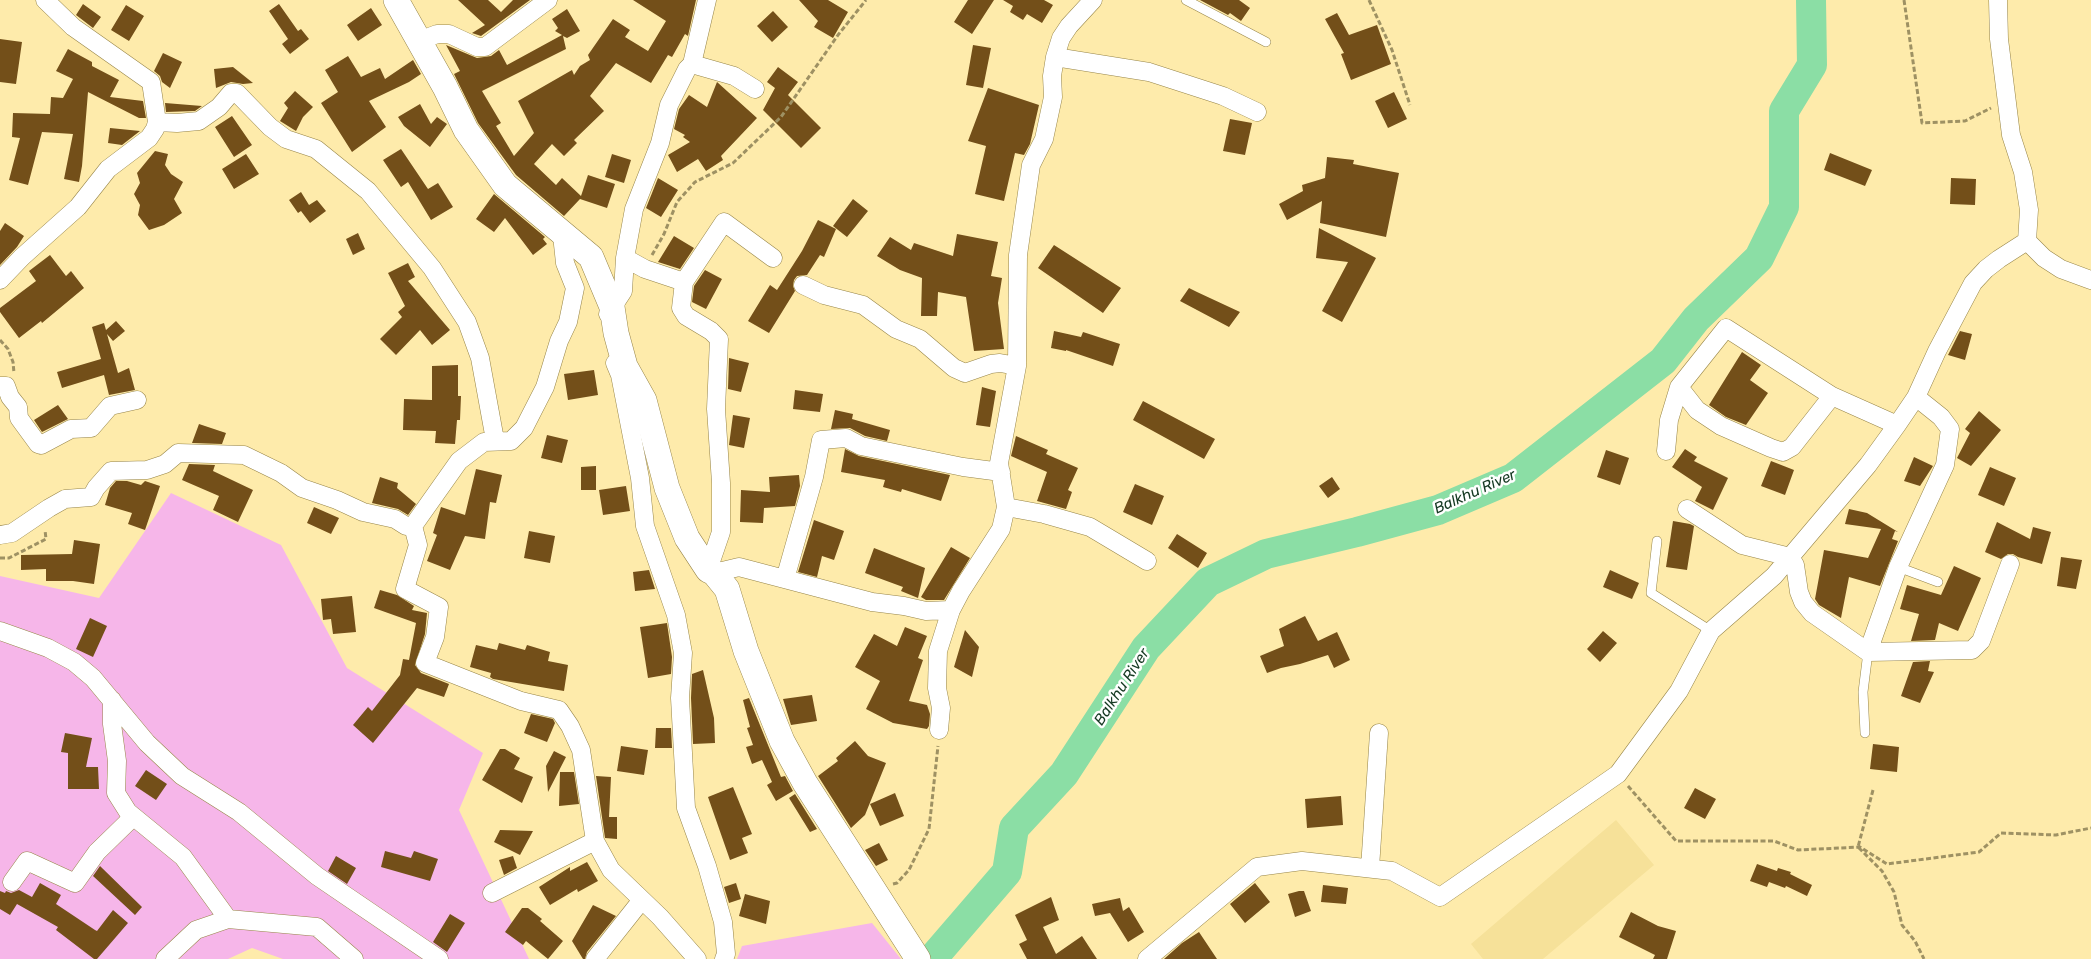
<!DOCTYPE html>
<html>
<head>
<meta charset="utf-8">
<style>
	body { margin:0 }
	canvas { display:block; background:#feebab }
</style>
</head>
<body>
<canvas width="2091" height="959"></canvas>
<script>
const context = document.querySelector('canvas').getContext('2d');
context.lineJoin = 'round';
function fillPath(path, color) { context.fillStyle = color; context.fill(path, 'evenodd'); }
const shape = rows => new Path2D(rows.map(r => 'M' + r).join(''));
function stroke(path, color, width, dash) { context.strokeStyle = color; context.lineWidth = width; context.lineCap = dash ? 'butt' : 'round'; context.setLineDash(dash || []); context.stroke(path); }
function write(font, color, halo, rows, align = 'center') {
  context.font = font + ' Rubik,sans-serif'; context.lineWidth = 5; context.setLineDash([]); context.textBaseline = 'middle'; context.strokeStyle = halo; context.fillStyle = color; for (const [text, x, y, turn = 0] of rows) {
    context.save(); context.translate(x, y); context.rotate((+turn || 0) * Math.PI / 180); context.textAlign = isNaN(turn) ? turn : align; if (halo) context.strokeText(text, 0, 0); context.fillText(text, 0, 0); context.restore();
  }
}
fillPath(shape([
	[1616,820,1654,865,1543,959,1483,959,1471,944]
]), '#f6e199');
fillPath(shape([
	[171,493,281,545,347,668,483,753,459,810,529,959,283,959,252,948,228,959,0,959,0,576,99,598],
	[872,923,901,959,737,959,742,946]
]), '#f6b6e9');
stroke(shape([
	[932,959,1007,872,1014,828,1064,774,1146,648,1208,582,1266,554,1357,532,1438,510,1513,478,1663,361,1696,319,1759,258,1784,207,1784,111,1812,65,1811,0]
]), '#8bdea5', 30);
fillPath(shape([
	[458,0,488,0,501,12,513,0,530,0,481,36,472,33,485,25],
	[633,0,696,0,688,36,685,34,672,57,668,55,651,83,616,63,590,96,604,111,574,140,577,143,564,156,552,144,534,164,556,185,562,178,581,196,588,175,615,184,607,208,580,199,564,216,516,175,478,123,454,74,460,71,446,45,477,58,491,56,499,50,507,65,562,35,555,31,558,28,552,19,567,9,580,31,567,38,563,36,566,49,482,91,501,123,496,126,514,156,534,133,518,101,572,70,574,75,580,66,590,60,588,55,613,19,630,30,625,37,648,51,666,21],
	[799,0,828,0,848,12,833,38,814,27,818,21],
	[968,0,994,0,972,34,954,22],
	[1003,0,1044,0,1053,5,1042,23,1027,14,1023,20,1010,12,1013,6],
	[1200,0,1239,0,1250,8,1241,21,1230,13,1228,15],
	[83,4,101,17,93,28,76,15],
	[279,4,298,31,301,29,309,39,290,54,282,44,288,39,269,11],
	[126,5,144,16,129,41,111,30],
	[371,8,382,25,358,41,347,25],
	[773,11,788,27,772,42,757,26],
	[1337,13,1349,35,1377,25,1391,64,1351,80,1341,54,1344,53,1325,19],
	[0,39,22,42,16,84,0,82],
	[973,45,991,48,983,88,966,85],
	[68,49,92,62,92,66,119,80,110,97,143,101,146,118,139,118,88,92,82,166,79,182,64,179,73,134,42,132,28,185,9,180,20,138,12,137,13,113,50,114,51,97,63,98,73,79,56,71],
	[163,53,182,62,170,88,162,82,160,76,154,71],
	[348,56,361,77,380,68,385,79,413,60,421,74,409,82,369,101,386,127,352,152,321,103,338,92,325,70],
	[233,67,253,83,243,84,231,82,216,88,214,69],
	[778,67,798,82,788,95,821,128,801,148,763,110,775,88,767,82],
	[717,82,757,118,721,156,723,160,706,171,698,159,677,172,668,155,690,142,683,137,685,135,674,129,679,109,689,95,707,107],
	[988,88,1039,105,1030,144,1024,155,1015,153,1004,201,975,194,986,146,968,141],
	[295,91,313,107,303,117,296,131,280,121,288,108,284,103],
	[1394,92,1407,119,1388,128,1375,101],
	[165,103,202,106,195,111,166,112],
	[420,104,431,124,437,117,447,124,430,147,404,126,398,117],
	[232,116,252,145,234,157,215,127],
	[1230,119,1252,123,1245,155,1223,151],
	[110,128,140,131,122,145,108,143],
	[401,149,428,189,438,183,453,207,431,220,408,182,401,187,383,160],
	[155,151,168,154,165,165,171,174,183,182,174,199,182,213,164,225,149,230,138,215,140,205,134,194,140,183,137,173],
	[1830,153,1872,170,1865,186,1824,170],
	[246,154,259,174,234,189,222,169],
	[612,154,631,160,624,183,605,177],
	[1327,157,1354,160,1353,164,1399,173,1386,237,1320,223,1322,201,1287,220,1279,204,1303,191,1302,185,1325,178],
	[658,178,678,190,661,217,646,208],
	[1951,178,1976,179,1975,205,1950,204],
	[301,192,309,205,317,200,326,211,310,223,301,211,298,213,289,200],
	[494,194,545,237,543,239,547,244,533,255,505,218,494,232,476,219],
	[853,199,868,211,847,237,833,226],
	[818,220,836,229,824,257,820,255,807,275,797,276,794,280,793,286,795,291,769,333,748,321,770,285,777,290,802,251],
	[5,223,24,236,17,247,0,265,0,231],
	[1319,228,1376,258,1342,322,1322,311,1348,262,1316,258],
	[358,233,365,249,353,255,346,239],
	[957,234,998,242,991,276,1002,278,998,303,1004,349,974,351,966,297,938,292,937,316,921,316,922,278,900,270,877,256,890,237,911,250,914,243,953,256],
	[674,236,694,248,680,269,658,262],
	[1054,245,1121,288,1103,313,1038,268],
	[50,255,66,276,71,271,84,288,42,323,41,321,19,338,0,312,0,308,36,281,29,271],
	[408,263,415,277,408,281,450,330,432,345,420,330,396,355,380,339,402,317,398,312,405,306,388,273],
	[705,270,722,279,706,309,692,302,694,286],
	[1189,288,1197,292,1240,312,1229,327,1180,301],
	[116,321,125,331,113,341,107,334,118,373,129,368,135,390,109,395,104,375,62,388,57,372,101,359,92,327,104,323,106,330],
	[1054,331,1081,337,1083,332,1120,344,1113,366,1066,350,1066,351,1051,348],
	[1960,331,1972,334,1965,360,1948,355],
	[1742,352,1761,365,1750,380,1768,393,1746,425,1726,417,1709,405],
	[729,358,749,363,741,392,728,389],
	[458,365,458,396,461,396,460,420,457,420,455,444,435,443,436,431,403,430,404,399,432,400,432,366],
	[594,370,598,395,568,400,564,374],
	[982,387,996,391,990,427,976,425],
	[795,390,823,394,820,412,793,409],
	[1143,401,1215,439,1204,459,1133,420],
	[58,405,68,419,42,432,34,420],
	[835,410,853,414,852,419,890,430,887,441,865,436,850,428,831,429],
	[1979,411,2001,430,1971,466,1957,458,1970,433,1965,429],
	[733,415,750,418,744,448,729,445],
	[199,424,226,433,222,444,192,443],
	[547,435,568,440,562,463,541,458],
	[1016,436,1048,450,1046,454,1078,468,1068,490,1072,492,1066,509,1037,501,1047,472,1011,456],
	[845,449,859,456,950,475,941,501,902,489,901,492,883,487,885,480,841,472],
	[1685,449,1697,457,1694,461,1728,478,1713,510,1695,501,1702,487,1672,467],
	[1606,450,1629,458,1620,485,1597,477],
	[1914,457,1933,466,1920,486,1904,481],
	[1771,461,1794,470,1785,495,1761,486],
	[189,464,215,465,213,471,253,490,238,522,213,510,219,496,182,480],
	[596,466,596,490,581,490,581,467],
	[1990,467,2016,478,2004,506,1978,495],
	[476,469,502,475,496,503,490,502,485,539,465,536,450,570,427,561,437,535,433,533,441,507,465,515],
	[799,475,800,486,795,506,764,508,763,523,740,522,741,490,770,492,769,477],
	[380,477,398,483,397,488,416,504,408,515,398,509,372,503],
	[1332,477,1340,489,1328,498,1319,486],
	[116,481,127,481,141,485,145,481,160,486,145,530,128,524,132,513,105,505,110,488],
	[1135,484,1164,496,1152,525,1123,512],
	[626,486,630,511,603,515,599,490],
	[314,507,339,518,331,534,307,523],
	[1849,509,1867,513,1898,532,1895,531,1892,539,1898,541,1880,586,1849,577,1841,618,1819,605,1815,599,1824,550,1868,558,1881,529,1845,524],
	[814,520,844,531,834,560,822,556,817,577,798,572],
	[1673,521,1690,524,1694,526,1687,570,1666,567],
	[1997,522,2030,539,2033,527,2051,532,2042,564,2018,557,2013,554,2008,554,2001,559,1985,552],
	[529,531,555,536,550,563,524,558],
	[1177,534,1207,553,1198,568,1168,548],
	[74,540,100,544,94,584,73,581,46,581,46,569,21,570,21,555,72,554],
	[951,547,970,558,944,600,926,600,921,597],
	[874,548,925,568,918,598,901,591,903,587,865,573],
	[2061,557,2082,560,2076,589,2057,586],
	[1954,566,1981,578,1958,631,1939,623,1935,640,1911,641,1919,614,1900,609,1907,585,1941,595],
	[649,570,655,589,635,591,633,572],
	[1610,570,1639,583,1632,599,1603,587],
	[380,590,397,595,414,606,412,610,427,613,425,634,415,665,421,673,449,684,444,697,417,688,373,743,353,725,368,707,372,711,400,675,403,659,409,660,416,623,374,608],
	[352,596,356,632,333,634,331,619,323,620,321,599],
	[1305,616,1318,641,1337,632,1350,660,1334,668,1328,655,1300,664,1281,668,1267,673,1260,656,1284,646,1279,629],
	[90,618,107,626,93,657,76,649],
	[667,623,672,657,671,674,648,678,640,627],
	[905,627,927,636,918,658,923,660,909,701,927,705,930,714,929,726,927,729,893,723,866,709,880,681,855,667,874,634,897,646],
	[965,630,979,647,972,677,954,667],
	[1603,631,1617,643,1600,662,1587,649],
	[499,643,525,650,527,645,550,652,548,661,568,665,564,691,493,679,490,677,491,673,470,667,476,645,497,650],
	[1930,661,1928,671,1934,672,1920,703,1901,696,1913,662],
	[703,670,714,718,715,743,693,744,691,698,692,674],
	[812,695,817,721,791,725,783,699],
	[749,698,781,777,785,776,793,791,776,801,767,785,772,782,762,760,752,764,746,747,753,745,747,728,750,727,743,700],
	[531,714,553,719,555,723,547,742,524,733],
	[656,728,671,728,672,748,655,748],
	[65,733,92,738,86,767,98,767,99,789,68,789,68,753,61,752],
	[855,741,868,756,886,763,865,815,851,828,818,776,838,761,836,758],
	[1873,744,1899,747,1897,772,1870,769],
	[621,746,648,750,644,775,617,771],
	[500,749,505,749,520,758,514,769,533,777,522,803,482,780],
	[554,751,566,757,548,792,546,766],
	[146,770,167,784,156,800,135,786],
	[560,772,574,772,579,804,559,806],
	[596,776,611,777,609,817,617,817,617,839,605,838],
	[733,787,752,834,742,838,748,853,730,860,708,797],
	[1695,788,1716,799,1705,819,1684,808],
	[895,793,904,816,880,826,870,804],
	[795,794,817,829,810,832,789,798],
	[1341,796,1343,825,1307,828,1305,799],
	[500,830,533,831,520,855,494,842],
	[879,843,888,860,876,866,865,850],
	[385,851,411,858,414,851,438,859,430,881,381,867],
	[336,856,356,868,347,884,328,871],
	[513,856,517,868,504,875,499,860],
	[587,862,598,881,578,892,577,889,550,905,539,887,570,867,570,871],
	[1757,864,1777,871,1778,868,1791,872,1790,874,1812,885,1807,896,1786,886,1785,888,1769,882,1767,887,1750,881],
	[100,866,142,907,135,915,93,876],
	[40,883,61,895,56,904,95,930,97,931,113,910,128,923,97,959,94,959,56,930,58,927,17,904,10,915,0,909,0,891,5,893,6,891,11,893,19,890,32,897],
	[736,883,741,899,729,903,724,887],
	[1255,883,1270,902,1245,923,1230,904],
	[1323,885,1348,888,1346,904,1321,902],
	[1299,891,1304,891,1311,911,1295,917,1288,894],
	[745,894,770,901,766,924,739,916],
	[1051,897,1059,920,1043,927,1056,954,1082,936,1097,959,1027,959,1019,944,1027,940,1015,915],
	[1120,898,1123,911,1129,907,1144,932,1128,942,1110,913,1095,916,1092,904],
	[593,905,616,916,587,952,585,959,583,959,572,941],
	[522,908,528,908,542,919,540,921,563,941,548,959,526,941,523,945,505,932],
	[1631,912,1658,926,1676,931,1667,959,1653,959,1655,955,1619,937],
	[450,914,465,923,447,952,433,942],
	[1199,932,1217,959,1164,959,1182,943]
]), '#734f19');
const lane = shape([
	[1186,0,1266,42],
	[1657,541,1651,593,1711,631],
	[1898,567,1938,582],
	[1865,733,1863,692,1868,652]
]);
const street = shape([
	[419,41,437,34,449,34,477,47,485,47,548,0],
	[1055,57,1149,72,1223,96,1257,112],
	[692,64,734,76,755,89],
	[157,122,177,123,199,121,219,107,231,93,237,93,270,127,286,139,316,149,368,191,432,268,467,322,480,358,495,440],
	[562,235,565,263,575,288,568,322,559,341,545,387,524,428,511,441,484,442,459,461,413,526,418,545,405,589,439,607,435,637,425,663,521,701,559,710,570,726,581,750,595,841,611,870,660,917,697,959],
	[2027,241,2044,258,2061,269,2091,280],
	[625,258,645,269,684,282],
	[0,280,22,257,78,207,108,169,149,138,155,129,157,122,151,82,73,27,45,0],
	[803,285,824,295,863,305,896,329,920,339,954,368,965,373,991,364,1000,363,1017,366],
	[608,314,623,291,625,258,634,209,660,143,669,105,687,69,692,64,707,0],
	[615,363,620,375,640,478,645,526,676,615,683,653,680,698,686,808,707,866,723,922,726,954,724,959],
	[0,386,6,386,10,397,18,407,19,418,38,444,41,445,71,429,91,428,110,406,137,400],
	[1679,387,1697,410,1721,426,1771,448,1783,452,1792,447,1832,396],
	[1666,451,1669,420,1679,387,1726,328,1832,396,1897,425],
	[1006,507,1044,514,1090,527,1147,561],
	[1687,509,1742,545,1790,557,1795,565,1799,592,1803,602,1812,613,1868,652,1898,567,1945,465,1950,429,1941,417,1916,397],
	[0,535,12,533,49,508,65,499,91,497,96,488,111,471,147,470,165,464,178,453,244,455,281,473,302,488,337,500,363,512,395,519,406,526,413,526],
	[708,570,721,532,721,483,716,409,719,339,711,331,686,316,681,308,684,282,724,222,773,258],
	[714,573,739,567,872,602,904,606,926,611,951,610,961,591,1001,529,1006,507,999,463,1017,366,1018,255,1031,165,1044,139,1053,97,1052,76,1055,57,1061,38,1069,26,1093,0],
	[785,579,814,477,821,440,846,438,861,446,963,467,1001,472],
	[0,631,48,648,74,662,93,678,147,743,182,776,239,812,317,876,439,959],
	[1868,652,1972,650,1981,641,2010,564],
	[112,700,112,724,117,761,116,793,128,812,183,857,228,919],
	[939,730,941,708,937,688,938,651,951,610],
	[1370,868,1379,733],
	[12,882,27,861,75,883,97,852,133,817],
	[492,893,595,841],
	[165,959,196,930,228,919,317,927,354,959],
	[595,959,641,901],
	[1147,959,1257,867,1302,861,1392,871,1440,897,1618,774,1679,691,1711,631,1774,576,1868,465,1897,425,1916,397,1937,351,1973,283,1986,269,1999,259,2027,241,2029,210,2023,172,2011,135,1999,39,1998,0]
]);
const secondary = shape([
	[396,0,445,87,466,130,505,185,591,257,612,307,616,333,625,366,644,400,667,488,687,538,708,570,714,573,727,589,746,651,782,741,805,783,918,959]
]);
stroke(lane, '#978548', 10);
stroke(street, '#978548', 19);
stroke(secondary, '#978548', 26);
stroke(shape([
	[1369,0,1392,50,1410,105],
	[1904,0,1922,123,1965,121,1991,108],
	[652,255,664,234,677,202,695,182,733,163,781,117,838,35,866,0],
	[0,340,8,349,13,362,14,373],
	[0,558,9,558,46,539,45,530],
	[1628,786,1676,841,1774,841,1798,850,1860,847,1887,864,1979,852,2001,833,2056,835,2091,828],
	[1873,790,1858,847,1882,871,1894,892,1902,925,1915,941,1924,959],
	[893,884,897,883,909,870,929,829,938,746]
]), '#9e9163', 3, [5, 2.5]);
stroke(lane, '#fff', 9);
stroke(street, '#fff', 18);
stroke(secondary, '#fff', 25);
write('italic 15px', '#153922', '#fff', [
	["Balkhu River",1475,492,-24],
	["Balkhu River",1122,687,-57]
]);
</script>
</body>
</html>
